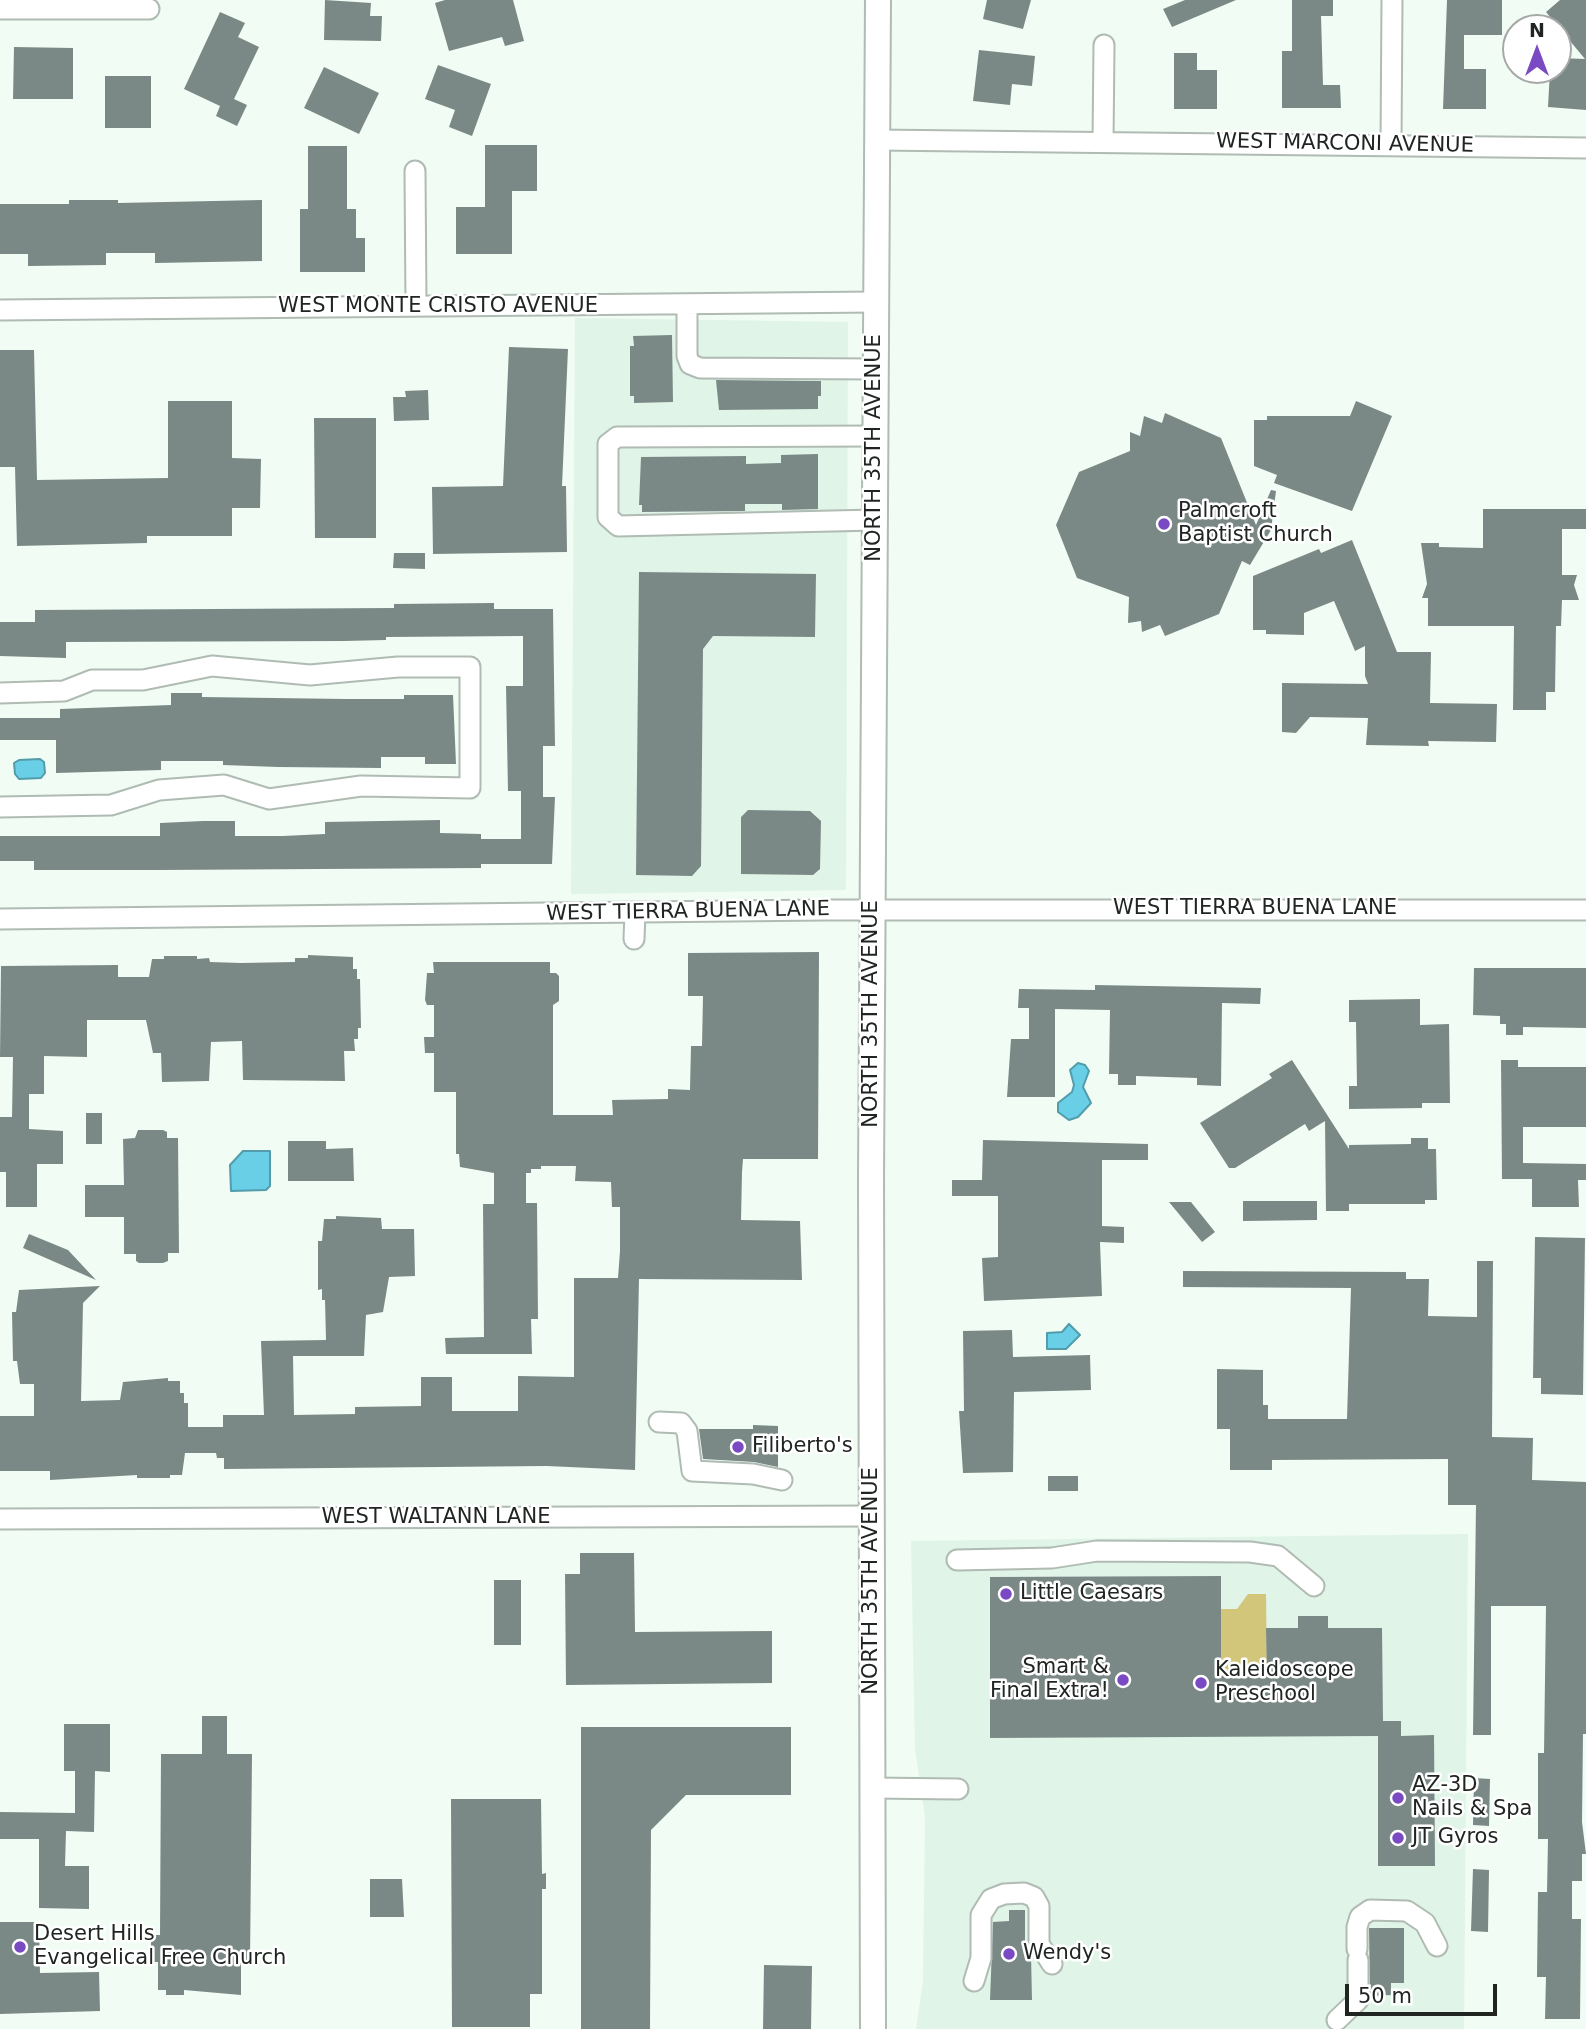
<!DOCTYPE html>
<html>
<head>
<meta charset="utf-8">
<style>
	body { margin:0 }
	#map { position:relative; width:1586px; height:2029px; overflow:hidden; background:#f0fcf4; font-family:"DejaVu Sans",sans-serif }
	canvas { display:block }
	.north { position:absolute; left:1502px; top:14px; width:70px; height:70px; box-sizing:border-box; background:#fff; border:2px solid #a6a8a7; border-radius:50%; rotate:0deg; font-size:19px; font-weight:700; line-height:28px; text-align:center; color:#202522 }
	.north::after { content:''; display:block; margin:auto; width:24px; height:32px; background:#7a4ac3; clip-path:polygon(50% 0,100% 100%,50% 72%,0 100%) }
	.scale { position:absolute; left:1345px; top:1984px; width:152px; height:32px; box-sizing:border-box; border:4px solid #202522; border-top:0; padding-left:9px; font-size:21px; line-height:24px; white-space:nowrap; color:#202522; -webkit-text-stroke:5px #fff; paint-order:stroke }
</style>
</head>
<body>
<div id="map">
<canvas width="1586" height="2029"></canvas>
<div class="north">N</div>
<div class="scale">50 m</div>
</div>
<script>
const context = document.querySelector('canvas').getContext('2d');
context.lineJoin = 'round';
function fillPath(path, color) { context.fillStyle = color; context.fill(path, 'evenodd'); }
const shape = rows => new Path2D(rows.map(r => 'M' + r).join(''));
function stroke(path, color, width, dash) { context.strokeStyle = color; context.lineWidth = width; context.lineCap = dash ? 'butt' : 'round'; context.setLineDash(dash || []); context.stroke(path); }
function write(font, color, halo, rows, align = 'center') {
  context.font = font + ' "DejaVu Sans",sans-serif'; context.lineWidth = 5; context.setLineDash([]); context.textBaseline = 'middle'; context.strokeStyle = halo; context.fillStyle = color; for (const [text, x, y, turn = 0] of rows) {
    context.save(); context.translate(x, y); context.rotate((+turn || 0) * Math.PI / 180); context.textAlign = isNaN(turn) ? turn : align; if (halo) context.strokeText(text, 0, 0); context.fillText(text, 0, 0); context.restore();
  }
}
fillPath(shape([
	[575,318,848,322,846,890,571,894],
	[1468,1534,1464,2029,916,2029,923,1981,925,1817,915,1749,911,1541]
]), '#e0f4e7');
fillPath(shape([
	[1248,1594,1266,1594,1267,1676,1221,1676,1221,1609,1237,1609]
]), '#d2c67b');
const water = shape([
	[40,759,44,762,45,773,41,778,19,779,15,774,14,763,19,760,40,759],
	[1078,1063,1085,1065,1089,1071,1083,1087,1091,1103,1078,1117,1069,1120,1058,1112,1058,1103,1072,1092,1074,1085,1070,1070,1078,1063],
	[243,1151,270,1151,270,1186,266,1190,231,1191,230,1165,243,1151],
	[1069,1324,1080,1335,1066,1349,1047,1349,1047,1333,1062,1332,1069,1324]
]);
fillPath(water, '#68cfe6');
stroke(water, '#529cab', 2);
fillPath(shape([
	[325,0,371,3,370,16,382,16,381,41,324,40],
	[445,0,513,0,524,41,505,46,502,37,449,51,435,3],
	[987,0,1031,0,1023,29,983,19],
	[1185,0,1236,0,1172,27,1163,9],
	[1292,0,1333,0,1333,16,1321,16,1323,85,1340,85,1341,108,1282,108,1282,51,1292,51],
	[1447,0,1502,0,1502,35,1464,35,1464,69,1486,69,1486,109,1443,109],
	[1560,0,1586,0,1586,110,1548,107,1550,70,1558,70,1558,58,1585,59,1546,12],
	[220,12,245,23,238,37,259,47,234,99,247,105,237,126,216,116,220,106,184,89],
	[14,47,73,48,73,99,13,99],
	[979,50,1035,56,1032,86,1012,84,1010,105,973,101],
	[1174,53,1197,53,1197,70,1217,70,1217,109,1174,109],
	[438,65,491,84,472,136,449,127,455,110,425,99],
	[324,67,379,93,359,134,304,108],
	[105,76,151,76,151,128,105,128],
	[485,145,537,145,537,191,512,191,512,254,456,254,456,207,485,207],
	[308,146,347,146,347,209,356,209,356,238,365,238,365,272,300,272,300,209,308,209],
	[69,200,118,200,118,203,262,200,262,261,155,263,155,253,106,253,106,265,28,266,28,254,0,254,0,204,69,204],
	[672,335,673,402,634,403,634,396,630,396,630,346,634,346,633,336],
	[509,347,568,349,562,486,566,486,567,552,433,554,432,487,503,486],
	[0,350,34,350,37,480,168,478,168,401,232,401,232,458,261,459,260,508,232,508,232,536,147,536,147,543,17,546,15,467,0,467],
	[716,380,821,381,821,396,818,396,818,409,719,410],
	[428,390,429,420,394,421,393,397,406,397,405,391],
	[1356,401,1392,416,1352,511,1274,483,1277,475,1254,466,1254,420,1267,420,1267,416,1350,416],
	[1165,413,1221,438,1256,525,1271,490,1276,491,1271,530,1250,565,1242,561,1219,614,1165,636,1160,625,1142,632,1141,621,1128,623,1129,597,1077,578,1056,525,1079,472,1130,451,1130,432,1140,436,1144,416,1162,423],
	[314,418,376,418,376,538,315,538],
	[818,454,818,509,782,510,782,504,745,504,745,511,642,512,642,505,639,505,641,457,746,456,746,464,781,463,781,455],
	[1483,509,1586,509,1586,529,1562,529,1562,575,1577,575,1574,585,1579,600,1562,600,1561,626,1556,626,1555,692,1546,692,1546,710,1513,710,1514,626,1428,626,1428,598,1422,598,1427,584,1421,543,1439,543,1439,547,1483,548],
	[1352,540,1397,652,1431,652,1430,703,1497,704,1496,742,1428,741,1429,746,1366,745,1368,718,1310,717,1296,733,1282,732,1282,683,1368,684,1365,676,1365,646,1355,651,1334,601,1304,613,1304,635,1266,634,1266,630,1253,630,1253,576,1319,549,1321,553],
	[394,553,425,553,425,569,393,568],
	[639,572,816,574,815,637,713,636,703,649,701,866,692,876,636,875],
	[494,603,494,609,553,609,555,746,543,746,543,797,555,797,552,864,481,864,481,868,160,870,34,870,34,861,0,861,0,836,160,836,160,823,203,821,235,821,235,836,283,836,325,834,325,822,440,820,440,833,481,834,481,839,521,839,521,791,508,791,506,686,523,686,523,636,386,637,386,640,344,641,66,642,66,658,0,656,0,622,35,622,35,610,394,608,394,604],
	[171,693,202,693,202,697,345,699,404,699,404,695,453,695,456,764,425,764,425,757,381,757,381,768,278,767,223,765,223,761,161,761,161,770,56,773,56,740,0,740,0,718,60,718,60,709,171,705],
	[748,810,810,811,821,821,820,869,813,875,741,874,741,817],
	[819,952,818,1159,743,1159,742,1172,741,1220,800,1221,802,1280,639,1279,635,1470,547,1466,224,1469,224,1458,217,1458,216,1453,185,1453,182,1475,170,1475,170,1478,137,1478,137,1475,50,1480,50,1471,0,1471,0,1416,34,1416,34,1384,20,1384,17,1361,13,1361,12,1312,16,1312,19,1290,100,1286,83,1303,81,1401,120,1400,123,1382,168,1378,168,1381,180,1381,180,1393,184,1393,184,1403,188,1403,188,1427,223,1427,223,1415,264,1415,261,1341,326,1340,325,1300,322,1300,322,1289,318,1290,318,1241,322,1241,324,1219,336,1219,336,1216,381,1218,382,1229,414,1229,415,1276,389,1277,383,1312,366,1315,364,1356,293,1356,294,1415,355,1414,355,1407,421,1406,421,1377,452,1377,452,1411,518,1411,518,1376,574,1377,574,1278,618,1278,620,1251,620,1207,612,1207,611,1182,575,1181,576,1166,541,1166,541,1169,531,1169,531,1173,526,1173,526,1203,537,1203,538,1319,531,1319,532,1354,446,1354,445,1338,484,1337,483,1204,494,1204,494,1173,460,1167,459,1154,456,1154,456,1092,434,1092,434,1053,425,1053,424,1037,434,1037,434,1005,427,1005,425,1000,427,973,434,973,433,962,550,962,550,973,556,973,559,976,559,1001,553,1005,553,1115,613,1115,612,1100,668,1099,668,1089,690,1090,691,1046,702,1046,703,996,688,996,688,953],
	[308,955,353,957,353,969,357,969,357,979,360,979,361,1028,358,1028,358,1039,354,1039,355,1051,344,1051,345,1081,243,1080,242,1041,211,1042,209,1081,162,1082,161,1053,153,1053,146,1020,87,1020,87,1057,44,1056,44,1094,29,1094,29,1129,63,1131,63,1164,37,1164,37,1207,6,1207,6,1172,0,1172,0,1117,12,1117,13,1057,0,1057,1,966,118,965,118,977,149,977,152,959,164,959,164,956,197,956,197,959,209,958,210,962,241,963,295,962,295,958,308,958],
	[1474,968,1586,968,1586,1028,1523,1027,1523,1035,1506,1035,1506,1024,1500,1024,1500,1016,1473,1015],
	[1095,985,1261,988,1260,1004,1222,1003,1221,1086,1197,1085,1197,1078,1136,1076,1136,1085,1118,1085,1118,1074,1109,1074,1110,1010,1055,1009,1055,1097,1007,1097,1011,1039,1029,1039,1029,1008,1018,1008,1019,989,1095,990],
	[1420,999,1420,1025,1449,1024,1450,1103,1422,1103,1422,1108,1349,1109,1349,1086,1357,1086,1356,1022,1349,1022,1349,1000],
	[1292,1060,1349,1149,1349,1145,1411,1144,1411,1138,1428,1138,1428,1149,1436,1149,1437,1200,1425,1200,1425,1204,1349,1204,1349,1211,1326,1211,1325,1121,1309,1131,1305,1124,1235,1168,1229,1168,1200,1123,1272,1078,1269,1074],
	[1501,1060,1518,1060,1518,1067,1586,1067,1586,1127,1523,1127,1523,1163,1586,1164,1586,1180,1578,1180,1579,1207,1532,1207,1532,1179,1502,1179],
	[86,1113,102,1113,102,1144,86,1144],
	[138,1130,163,1130,167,1132,167,1138,178,1138,179,1253,168,1253,168,1261,163,1263,139,1263,136,1261,136,1254,124,1254,124,1217,85,1217,85,1185,124,1185,123,1139,135,1138],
	[983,1140,1148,1144,1148,1160,1102,1160,1102,1226,1124,1227,1124,1243,1100,1242,1102,1296,984,1301,982,1258,998,1257,998,1196,952,1196,952,1180,982,1180],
	[288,1141,326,1141,326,1149,353,1148,354,1181,288,1181],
	[1243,1201,1317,1201,1317,1220,1243,1221],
	[1169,1202,1191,1202,1215,1232,1202,1242],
	[29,1234,68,1250,96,1280,23,1248],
	[1535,1237,1585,1238,1583,1395,1541,1394,1541,1378,1533,1378],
	[1477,1261,1493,1261,1492,1437,1533,1438,1532,1480,1586,1482,1586,1734,1583,1734,1582,1822,1586,1854,1582,1854,1582,1881,1572,1881,1572,1919,1581,1919,1580,2019,1545,2019,1546,1977,1537,1977,1538,1892,1547,1892,1548,1839,1538,1839,1538,1753,1544,1753,1546,1606,1491,1606,1491,1735,1473,1735,1476,1505,1448,1505,1448,1459,1272,1460,1272,1470,1230,1470,1230,1429,1217,1429,1217,1369,1263,1370,1263,1405,1268,1405,1268,1419,1347,1419,1351,1288,1183,1287,1183,1271,1406,1272,1406,1279,1429,1279,1428,1316,1477,1317],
	[1012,1330,1013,1357,1090,1355,1091,1390,1014,1392,1013,1472,963,1473,959,1411,964,1411,963,1331],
	[753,1425,778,1426,778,1467,754,1462,703,1459,699,1429,753,1429],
	[1048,1476,1078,1476,1078,1491,1048,1491],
	[580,1553,634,1553,635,1632,772,1631,772,1683,566,1685,565,1574,580,1574],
	[1221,1576,1221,1676,1267,1676,1266,1628,1298,1628,1298,1616,1328,1616,1328,1628,1382,1628,1383,1721,1401,1721,1401,1736,1434,1735,1435,1866,1378,1866,1378,1736,990,1738,990,1577],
	[494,1580,521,1580,521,1645,494,1645],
	[202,1716,227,1716,227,1754,252,1754,250,1962,241,1962,241,1995,184,1990,184,1995,166,1995,166,1990,158,1990,158,1962,151,1962,151,1935,160,1935,161,1754,202,1754],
	[64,1724,110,1724,110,1772,95,1771,94,1832,66,1831,65,1866,89,1866,89,1909,39,1908,39,1839,0,1839,0,1812,75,1813,75,1771,64,1771],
	[581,1727,791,1727,791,1795,686,1795,651,1830,650,2029,581,2029],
	[1474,1778,1490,1779,1489,1826,1473,1825],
	[451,1799,541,1799,542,1874,546,1873,546,1889,542,1889,542,1994,530,1994,530,2027,452,2027],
	[1473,1869,1489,1870,1488,1932,1471,1931],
	[370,1879,402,1879,404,1917,370,1917],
	[1009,1910,1025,1910,1025,1950,1031,1955,1032,2000,990,2000,993,1922,1009,1921],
	[0,1922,39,1922,40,1973,99,1972,100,2011,0,2014],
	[1369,1928,1404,1928,1404,1983,1391,1983,1391,1995,1370,1996],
	[764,1965,812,1966,811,2029,763,2029]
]), '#7b8986');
const minor = shape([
	[0,9,149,9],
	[876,140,1586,148],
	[1103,142,1104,45],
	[1391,145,1392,0],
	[415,171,416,306],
	[687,305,687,356,690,364,700,368,875,369],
	[0,310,876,302],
	[875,436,617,437,608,444,608,517,618,526,875,520],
	[0,693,64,691,92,680,143,680,212,666,310,675,398,667,470,667,470,788,361,786,269,799,224,785,159,790,111,805,0,807],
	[0,919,824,910,1586,910],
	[634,939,635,913],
	[659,1422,681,1423,687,1431,692,1471,753,1474,782,1480],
	[0,1519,872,1516],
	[957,1560,1052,1558,1097,1551,1250,1552,1278,1556,1314,1586],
	[873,1788,958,1789],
	[1357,1949,1357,1927,1360,1917,1370,1910,1407,1911,1425,1923,1437,1946],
	[974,1981,981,1958,981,1915,991,1899,1004,1894,1024,1893,1034,1897,1039,1906,1039,1944,1052,1964],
	[1337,2020,1358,2000,1358,1960]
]);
const major = shape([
	[873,2029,871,1177,878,0]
]);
stroke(minor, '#afbbb3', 23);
stroke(major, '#afbbb3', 28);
stroke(minor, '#fff', 19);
stroke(major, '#fff', 24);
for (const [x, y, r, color] of [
	[1164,524,7,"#7a4ac3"],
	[738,1447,7,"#7a4ac3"],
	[1006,1594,7,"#7a4ac3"],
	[1123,1680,7,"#7a4ac3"],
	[1201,1683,7,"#7a4ac3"],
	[1398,1798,7,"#7a4ac3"],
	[1398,1838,7,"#7a4ac3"],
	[20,1947,7,"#7a4ac3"],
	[1009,1954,7,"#7a4ac3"]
]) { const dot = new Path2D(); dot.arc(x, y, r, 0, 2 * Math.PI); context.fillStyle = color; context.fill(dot); stroke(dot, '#fff', 2.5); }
write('21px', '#202522', '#fff', [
	["WEST MARCONI AVENUE",1345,144,1],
	["WEST MONTE CRISTO AVENUE",438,307],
	["NORTH 35TH AVENUE",875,448,-90],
	["WEST TIERRA BUENA LANE",1255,909],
	["WEST TIERRA BUENA LANE",688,912,-1],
	["NORTH 35TH AVENUE",872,1014,-90],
	["WEST WALTANN LANE",436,1518],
	["NORTH 35TH AVENUE",872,1581,-90]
]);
write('21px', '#202522', '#fff', [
	["Palmcroft",1178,512],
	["Baptist Church",1178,536],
	["Filiberto's",752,1447],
	["Little Caesars",1020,1594],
	["Smart &",1109,1668,"right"],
	["Final Extra!",1109,1692,"right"],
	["Kaleidoscope",1215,1671],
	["Preschool",1215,1695],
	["AZ-3D",1412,1786],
	["Nails & Spa",1412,1810],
	["JT Gyros",1412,1838],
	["Desert Hills",34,1935],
	["Evangelical Free Church",34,1959],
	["Wendy's",1023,1954]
], 'left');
</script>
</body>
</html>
